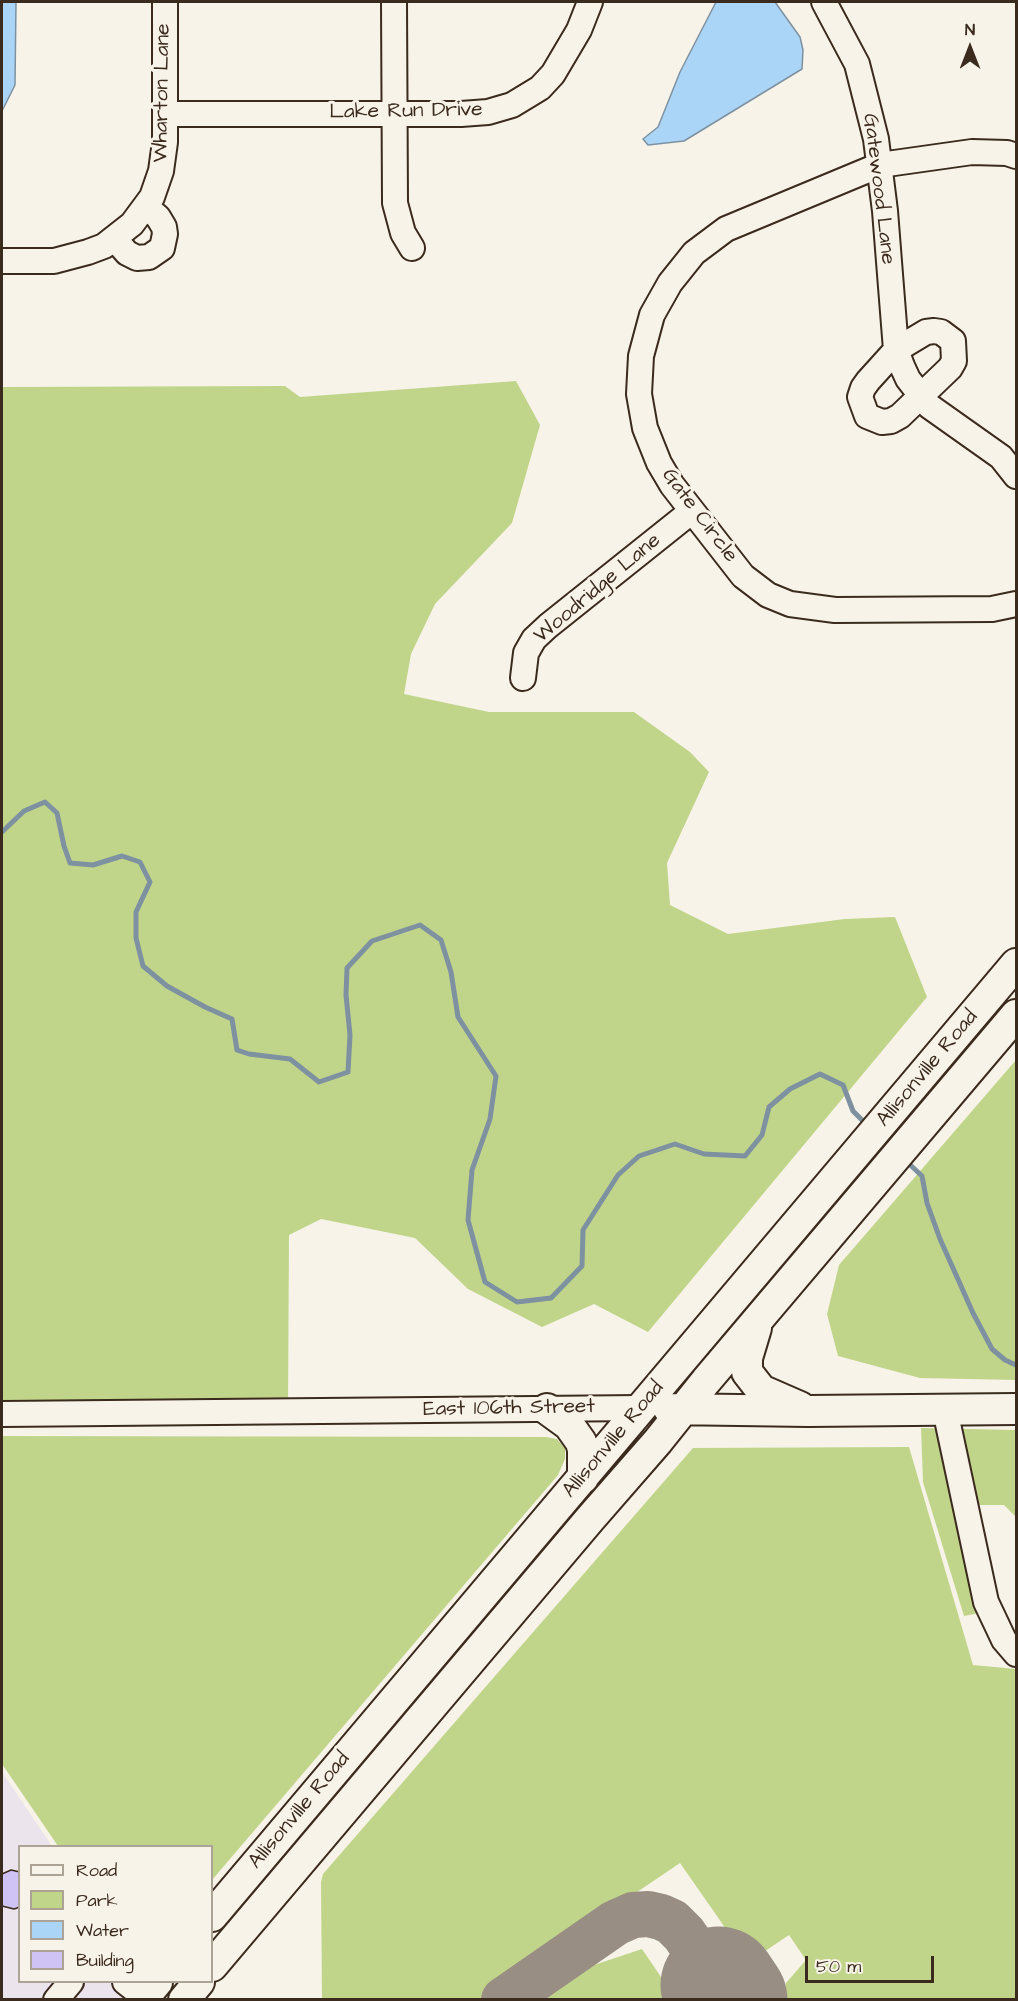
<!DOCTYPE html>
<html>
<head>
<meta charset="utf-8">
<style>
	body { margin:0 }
	#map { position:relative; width:1018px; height:2001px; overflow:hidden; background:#f7f3e8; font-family:"Architects Daughter",sans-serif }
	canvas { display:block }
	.frame { position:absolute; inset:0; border:3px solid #3b2a1e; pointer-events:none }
	.legend { position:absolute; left:18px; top:1845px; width:195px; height:138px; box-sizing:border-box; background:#f7f3e8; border:2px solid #aca397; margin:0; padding:8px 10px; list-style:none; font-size:18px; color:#3b2a1e }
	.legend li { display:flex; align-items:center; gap:12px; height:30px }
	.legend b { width:30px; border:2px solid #aca397 }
	.north { position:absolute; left:940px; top:18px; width:60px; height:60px; -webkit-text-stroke:4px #f7f3e8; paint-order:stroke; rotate:0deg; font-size:16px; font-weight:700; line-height:24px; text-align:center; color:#3b2a1e }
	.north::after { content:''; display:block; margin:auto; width:21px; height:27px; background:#3b2a1e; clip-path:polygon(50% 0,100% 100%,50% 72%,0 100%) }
	.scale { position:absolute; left:805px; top:1956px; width:129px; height:27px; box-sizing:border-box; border:3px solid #3b2a1e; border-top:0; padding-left:8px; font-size:18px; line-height:21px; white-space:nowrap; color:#3b2a1e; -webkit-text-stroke:4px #f7f3e8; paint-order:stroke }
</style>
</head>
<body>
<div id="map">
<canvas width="1018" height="2001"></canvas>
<div class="frame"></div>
<ul class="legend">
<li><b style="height:8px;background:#f7f3e8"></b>Road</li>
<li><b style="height:16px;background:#c1d58a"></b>Park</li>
<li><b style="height:16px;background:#abd5f6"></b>Water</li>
<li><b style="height:16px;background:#cfc2f4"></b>Building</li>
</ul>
<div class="north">N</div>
<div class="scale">50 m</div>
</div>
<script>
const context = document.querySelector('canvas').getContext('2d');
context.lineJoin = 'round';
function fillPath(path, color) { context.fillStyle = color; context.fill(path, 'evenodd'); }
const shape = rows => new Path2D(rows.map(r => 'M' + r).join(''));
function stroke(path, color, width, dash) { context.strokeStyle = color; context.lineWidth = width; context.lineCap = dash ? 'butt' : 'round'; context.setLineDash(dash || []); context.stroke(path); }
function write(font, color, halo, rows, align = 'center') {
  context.font = font + ' "Architects Daughter",sans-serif'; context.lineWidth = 6; context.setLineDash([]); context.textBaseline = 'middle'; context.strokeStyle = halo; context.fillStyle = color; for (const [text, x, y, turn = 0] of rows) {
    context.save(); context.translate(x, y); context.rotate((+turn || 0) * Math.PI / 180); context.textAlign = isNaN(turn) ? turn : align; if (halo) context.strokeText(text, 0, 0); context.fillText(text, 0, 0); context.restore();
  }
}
fillPath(shape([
	[2,1772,52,1846,20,1846,20,1982,136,1982,122,1999,2,1999]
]), '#ebe4ec');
fillPath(shape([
	[516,381,540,425,512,523,435,604,411,654,404,694,489,712,634,712,690,752,709,772,667,863,670,905,728,934,845,919,895,917,927,997,648,1332,594,1304,542,1327,468,1289,415,1238,321,1219,289,1235,288,1404,2,1406,2,387,285,386,300,397],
	[1016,1060,1016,1380,920,1378,838,1356,827,1314,839,1265],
	[921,1428,1016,1430,1016,1517,1004,1505,954,1505,980,1613,964,1616,923,1482],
	[2,1436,546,1437,557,1439,565,1448,565,1459,558,1475,212,1880,212,1846,58,1846,2,1764],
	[909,1447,973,1665,1016,1669,1016,1999,784,1999,786,1983,806,1960,789,1935,749,1962,680,1863,479,1999,322,1999,321,1882,323,1874,693,1448],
	[642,1949,676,1999,538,1999,585,1968]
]), '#c1d58a');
const water = shape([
	[2,2,16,2,15,85,2,111,2,2],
	[716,2,775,2,800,37,803,50,802,69,684,141,648,145,643,139,658,127,680,72,716,2]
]);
fillPath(water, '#abd5f6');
stroke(water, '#7e91a0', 1.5);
stroke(shape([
	[2,832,24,811,45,802,57,813,64,846,70,863,93,865,122,856,140,862,150,882,136,912,136,938,143,966,167,986,205,1007,232,1019,237,1050,249,1054,290,1059,319,1082,348,1072,350,1035,346,995,347,968,372,941,420,925,441,940,451,972,458,1017,496,1076,490,1119,472,1170,468,1220,485,1282,517,1302,551,1298,582,1266,583,1230,618,1175,639,1156,675,1144,704,1154,745,1156,762,1135,769,1107,790,1089,820,1074,843,1085,853,1111,867,1125],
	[905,1160,922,1176,927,1203,940,1239,973,1313,992,1349,1005,1360,1016,1365]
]), '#7e91a0', 5);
stroke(shape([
	[504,2000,615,1923,633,1915,648,1914,661,1917,672,1922,684,1934,719,1985]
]), '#998e83', 46);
stroke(shape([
	[719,1985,729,2000]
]), '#998e83', 117);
const building = shape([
	[11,1870,20,1872,20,1907,14,1909,2,1906,2,1874,11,1870]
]);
fillPath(building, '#cfc2f4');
stroke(building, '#3b2a1e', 1.5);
const minor = shape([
	[394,2,395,203,403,233,412,248],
	[824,2,857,64,876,139,885,211,896,350,902,366,908,379,929,406,1001,457,1016,476],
	[165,114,461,114,488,112,512,105,540,88,553,74,579,30,590,2],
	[1016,156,1007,153,972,152,880,165,726,229,694,253,670,283,652,315,641,356,639,394,645,428,659,463,672,485,743,576,768,595,790,604,835,610,992,609,1016,604],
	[114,238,127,253,137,258,149,257,162,248,165,234,164,227,158,217,146,207],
	[2,261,54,261,88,252,104,246,132,224,152,197,161,171,165,142,165,2],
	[934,331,941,332,953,341,954,361,950,368,900,416,891,421,882,422,867,416,860,397,863,388,868,381,896,350,926,332,934,331],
	[523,678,526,653,534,639,548,626,692,511],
	[949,1409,948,1424,986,1602,1004,1640,1016,1654],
	[2,1414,641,1408],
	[125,1982,148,2000],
	[56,2000,71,1982]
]);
const major = shape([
	[756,1328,747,1358,747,1372,761,1390,800,1407],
	[547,1409,569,1425,581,1442,583,1450,583,1478],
	[669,1409,808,1411,1016,1409],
	[212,1916,1016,964],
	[212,1966,590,1519,658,1441,706,1381,1016,1015],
	[142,2000,157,1982],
	[184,2000,199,1982]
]);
stroke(minor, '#3b2a1e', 28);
stroke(major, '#3b2a1e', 34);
stroke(minor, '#f7f3e8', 24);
stroke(major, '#f7f3e8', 30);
write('21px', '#3b2a1e', '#f7f3e8', [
	["Wharton Lane",163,93,-89],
	["Lake Run Drive",406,112,-1],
	["Gatewood Lane",878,189,83],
	["Gate Circle",699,516,53],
	["Woodridge Lane",598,589,-40],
	["Allisonville Road",928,1069,-50],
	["East 106th Street",509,1409,-1],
	["Allisonville Road",614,1440,-50],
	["Allisonville Road",300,1811,-50]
]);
</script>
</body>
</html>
